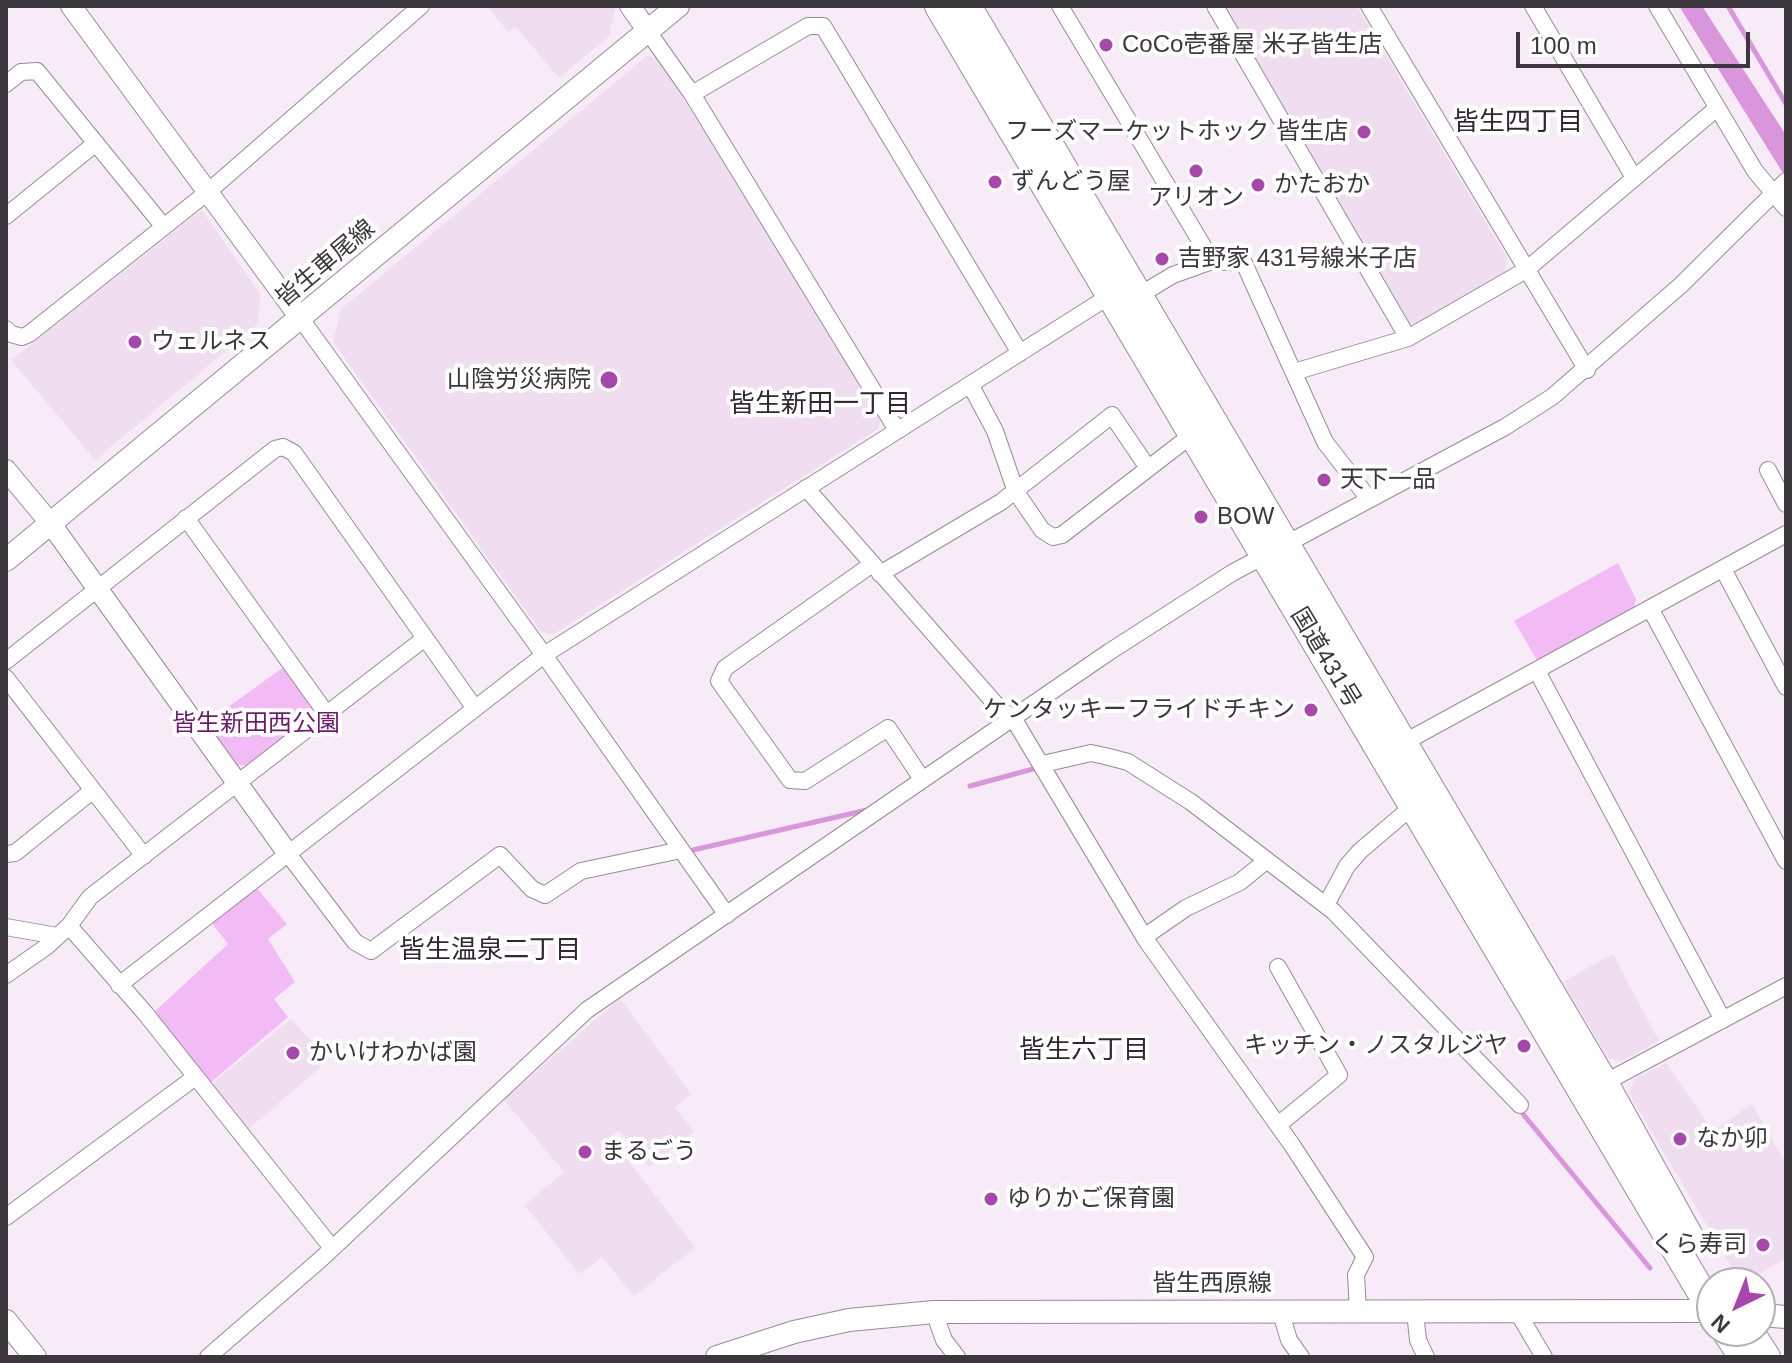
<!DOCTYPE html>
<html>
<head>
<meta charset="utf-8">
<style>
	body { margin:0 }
	#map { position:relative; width:1792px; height:1363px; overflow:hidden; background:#f8ebf8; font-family:Arial,sans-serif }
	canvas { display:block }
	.frame { position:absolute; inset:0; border:8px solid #3c373c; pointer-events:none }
	.north { position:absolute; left:1696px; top:1267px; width:80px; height:80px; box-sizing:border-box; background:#fff; border:2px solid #b1afb1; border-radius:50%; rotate:223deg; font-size:22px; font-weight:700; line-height:32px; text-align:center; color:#3c373c }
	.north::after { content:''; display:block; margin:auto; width:28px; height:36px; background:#a846ae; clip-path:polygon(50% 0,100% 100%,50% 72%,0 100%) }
	.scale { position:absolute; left:1516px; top:32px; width:234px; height:36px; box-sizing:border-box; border:4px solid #3c373c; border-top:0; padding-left:10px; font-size:24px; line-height:28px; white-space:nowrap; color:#3c373c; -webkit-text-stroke:6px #fff; paint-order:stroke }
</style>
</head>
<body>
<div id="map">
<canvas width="1792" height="1363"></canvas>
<div class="frame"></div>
<div class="north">N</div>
<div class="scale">100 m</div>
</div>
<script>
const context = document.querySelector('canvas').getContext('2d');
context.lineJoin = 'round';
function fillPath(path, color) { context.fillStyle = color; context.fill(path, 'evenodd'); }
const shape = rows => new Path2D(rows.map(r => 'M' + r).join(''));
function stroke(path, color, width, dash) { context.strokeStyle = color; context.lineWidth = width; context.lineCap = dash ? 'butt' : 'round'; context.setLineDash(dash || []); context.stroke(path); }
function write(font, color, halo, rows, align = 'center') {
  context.font = font + ' Arial,"Noto Sans JP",sans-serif'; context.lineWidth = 8; context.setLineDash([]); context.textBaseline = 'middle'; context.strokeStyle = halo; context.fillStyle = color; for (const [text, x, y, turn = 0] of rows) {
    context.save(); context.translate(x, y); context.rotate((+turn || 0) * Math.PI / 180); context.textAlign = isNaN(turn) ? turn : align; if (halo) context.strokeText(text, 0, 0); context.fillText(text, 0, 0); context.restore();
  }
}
fillPath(shape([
	[492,6,616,6,609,36,559,78,516,27,508,32,489,8],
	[1221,6,1357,6,1507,258,1504,275,1420,325,1410,323],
	[647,56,658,58,882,418,878,429,554,634,541,632,333,342,341,309],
	[202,210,261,295,257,325,95,460,11,360],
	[1613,954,1659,1041,1620,1062,1608,1058,1563,982],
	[620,998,691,1094,675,1107,694,1132,649,1167,619,1130,610,1137,695,1247,634,1296,602,1257,579,1274,525,1205,564,1172,504,1100],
	[291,1019,329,1060,246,1131,210,1085],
	[1666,1063,1713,1131,1752,1104,1786,1164,1786,1258,1745,1282,1738,1278,1629,1094,1634,1079]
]), '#f0def0');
fillPath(shape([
	[1618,563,1636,599,1634,609,1538,662,1514,621],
	[284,667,312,707,309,718,250,766,238,765,207,722],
	[256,887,287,924,268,939,295,982,274,999,288,1017,209,1084,154,1012,228,944,211,922]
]), '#f3bbf5');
fillPath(shape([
	[1679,6,1702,6,1786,135,1786,178]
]), '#da96dd');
stroke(shape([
	[1728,6,1786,104],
	[970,786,1033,769],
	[693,850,867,810],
	[1523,1114,1650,1268]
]), '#da96dd', 5);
const minor = shape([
	[1060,6,1212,261],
	[1215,6,1408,338],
	[1369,6,1587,370],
	[1533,6,1633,176],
	[1657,6,1755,171,1786,208],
	[647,30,692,94,897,430],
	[6,84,21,72,37,71,164,227],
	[692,94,808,26,823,26,1020,353],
	[6,216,96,143],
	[1138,296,1173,275,1212,261,1244,263,1325,442,1369,499],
	[301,319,544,655,727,915],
	[6,329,11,334,22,337,29,334,209,191,421,6],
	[1294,372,1408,338,1526,270,1717,108],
	[971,386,995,431,1016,492,1042,530,1053,537,1062,535,1193,434],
	[1768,470,1786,504],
	[806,488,999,708,1013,718,1146,940,1292,1145,1365,1257,1356,1275,1358,1312],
	[186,518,326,713],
	[871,565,725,668,719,681,790,780,805,781,888,728,922,779],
	[1723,569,1786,687],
	[880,574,1001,502,1112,415,1148,468],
	[1650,608,1786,861],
	[6,661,275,449,283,447,294,453,474,707],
	[1537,671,1723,1020],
	[6,678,144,856],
	[1403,743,1786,534],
	[1043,764,1091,753,1109,757,1128,762,1191,802,1333,911,1520,1105],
	[6,854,15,853,92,791],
	[289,855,355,942,371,951,500,855,532,889,545,895,581,871,681,850],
	[1326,905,1347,866,1360,851,1413,806],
	[69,926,145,1013,332,1248],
	[6,927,57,936],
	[1144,937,1186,908,1240,882,1267,860],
	[6,975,46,947,69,926,90,897,425,638],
	[119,985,544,655,1111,295],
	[1604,1083,1786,986],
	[1278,1125,1339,1075,1278,967],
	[6,1217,194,1078],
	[1280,1310,1289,1340,1301,1357],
	[934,1312,944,1340,957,1357],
	[1415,1312,1418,1340,1426,1357],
	[1518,1313,1544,1357],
	[208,1357,321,1259,587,1010,1109,652,1232,573,1505,427,1552,397,1681,285,1786,181]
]);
const tertiary = shape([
	[71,6,301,319],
	[630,6,647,30],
	[6,470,51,524,289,855]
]);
const secondary = shape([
	[6,560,678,6],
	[1760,1315,1786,1317],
	[6,1321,35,1357],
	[717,1357,794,1332,849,1320,934,1312,1712,1311]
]);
const trunk = shape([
	[939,6,1712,1310],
	[967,6,1604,1083,1691,1240],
	[1726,1331,1743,1357],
	[1749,1331,1766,1357]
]);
stroke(minor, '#978b97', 18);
stroke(tertiary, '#978b97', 22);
stroke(secondary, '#978b97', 24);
stroke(trunk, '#978b97', 30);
stroke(minor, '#fff', 16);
stroke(tertiary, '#fff', 20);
stroke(secondary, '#fff', 22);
stroke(trunk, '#fff', 28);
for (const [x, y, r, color] of [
	[1106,45,8,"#a846ae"],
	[1364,132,8,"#a846ae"],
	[1196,171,8,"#a846ae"],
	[995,182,8,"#a846ae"],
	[1258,185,8,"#a846ae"],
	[1162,259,8,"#a846ae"],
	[135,342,8,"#a846ae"],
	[609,380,10,"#a846ae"],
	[1324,480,8,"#a846ae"],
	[1201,517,8,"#a846ae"],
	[1311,710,8,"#a846ae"],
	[1524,1046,8,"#a846ae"],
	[293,1053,8,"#a846ae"],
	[1680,1139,8,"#a846ae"],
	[585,1152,8,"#a846ae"],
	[991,1199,8,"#a846ae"],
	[1763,1245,8,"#a846ae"]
]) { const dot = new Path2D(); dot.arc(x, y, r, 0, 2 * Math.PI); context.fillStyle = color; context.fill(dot); stroke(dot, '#fff', 3); }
write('24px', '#3c373c', '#fff', [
	["CoCo壱番屋 米子皆生店",1122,45],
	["フーズマーケットホック 皆生店",1348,132,"right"],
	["ずんどう屋",1011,182],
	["かたおか",1274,185],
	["アリオン",1196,198,"center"],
	["吉野家 431号線米子店",1178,259],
	["ウェルネス",151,342],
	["山陰労災病院",591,380,"right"],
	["天下一品",1340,480],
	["BOW",1217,517],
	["ケンタッキーフライドチキン",1295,710,"right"],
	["キッチン・ノスタルジヤ",1508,1046,"right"],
	["かいけわかば園",309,1053],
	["なか卯",1696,1139],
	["まるごう",601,1152],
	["ゆりかご保育園",1007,1199],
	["くら寿司",1747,1245,"right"]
], 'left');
write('24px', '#3c373c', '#fff', [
	["皆生車尾線",326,264,-40],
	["国道431号",1325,658,59],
	["皆生西原線",1212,1284]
]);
write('24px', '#6b1a70', '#fff', [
	["皆生新田西公園",256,724]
]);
write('26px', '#302731', '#fff', [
	["皆生四丁目",1518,123],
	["皆生新田一丁目",820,405],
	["皆生温泉二丁目",490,951],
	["皆生六丁目",1084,1051]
]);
</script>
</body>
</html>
